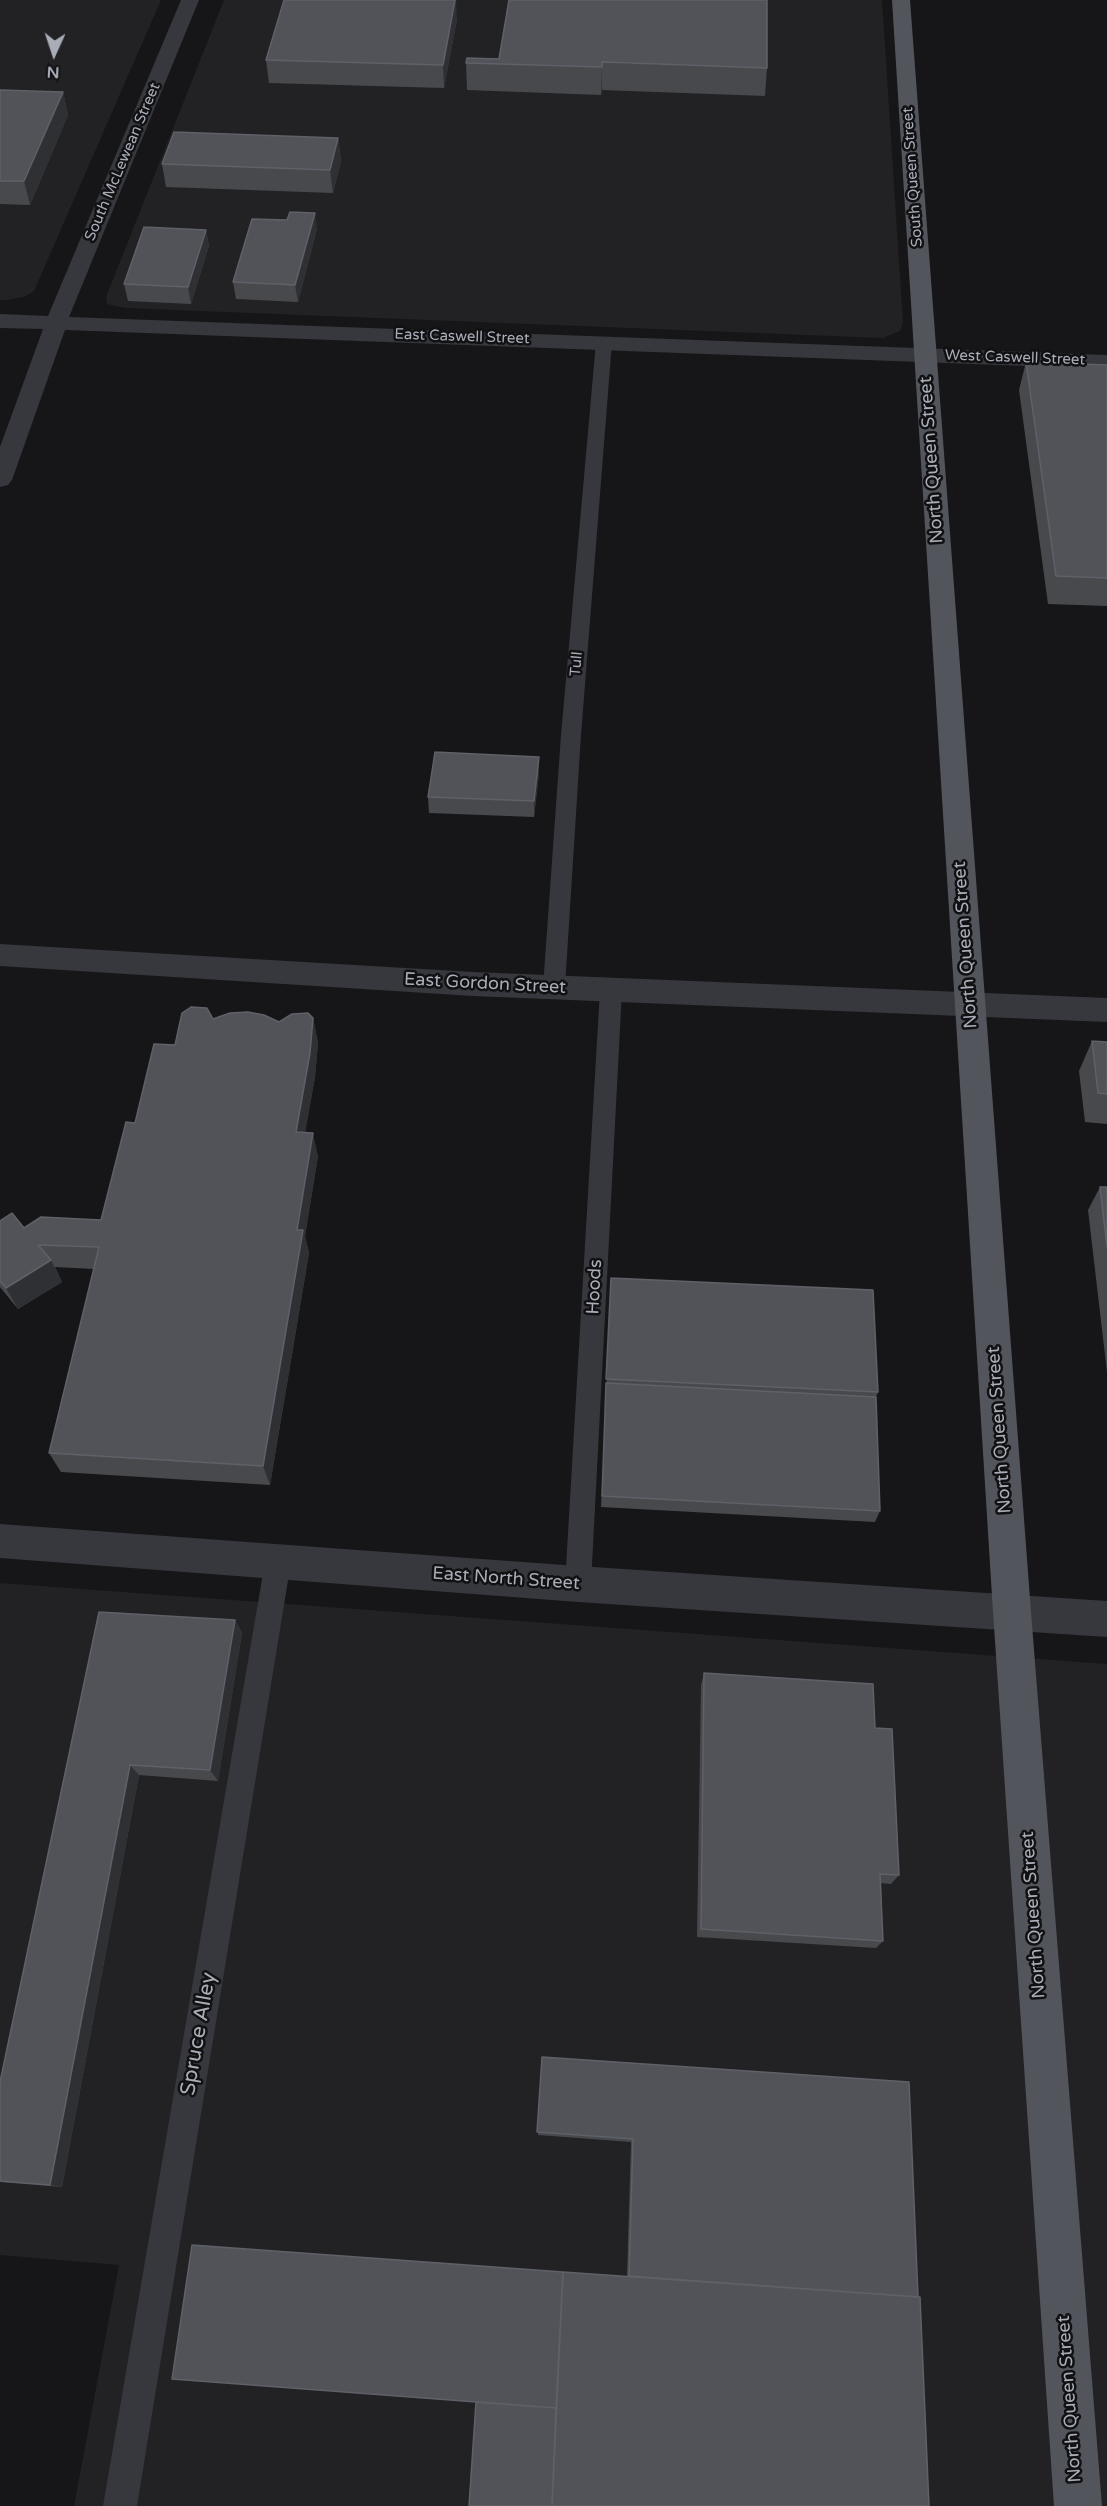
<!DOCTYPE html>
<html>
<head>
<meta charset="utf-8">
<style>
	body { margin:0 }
	#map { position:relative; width:1107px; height:2506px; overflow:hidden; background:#161618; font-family:"Varela Round",sans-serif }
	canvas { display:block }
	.north { position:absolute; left:24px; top:24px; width:60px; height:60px; -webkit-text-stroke:4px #111113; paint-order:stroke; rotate:183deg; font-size:16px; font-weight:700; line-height:24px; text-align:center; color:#a8adb8 }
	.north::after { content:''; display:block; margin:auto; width:21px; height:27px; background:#a8adb8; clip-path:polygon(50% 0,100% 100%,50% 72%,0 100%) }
</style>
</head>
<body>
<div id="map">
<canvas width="1107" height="2506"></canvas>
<div class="north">N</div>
</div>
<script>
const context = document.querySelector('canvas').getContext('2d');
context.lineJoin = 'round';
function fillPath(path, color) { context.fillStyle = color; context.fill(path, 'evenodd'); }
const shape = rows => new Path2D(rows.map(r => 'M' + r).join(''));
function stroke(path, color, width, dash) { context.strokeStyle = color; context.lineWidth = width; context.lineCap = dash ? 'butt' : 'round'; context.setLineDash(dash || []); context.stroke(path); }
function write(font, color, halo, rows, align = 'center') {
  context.font = font + ' "Varela Round",sans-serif'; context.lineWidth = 5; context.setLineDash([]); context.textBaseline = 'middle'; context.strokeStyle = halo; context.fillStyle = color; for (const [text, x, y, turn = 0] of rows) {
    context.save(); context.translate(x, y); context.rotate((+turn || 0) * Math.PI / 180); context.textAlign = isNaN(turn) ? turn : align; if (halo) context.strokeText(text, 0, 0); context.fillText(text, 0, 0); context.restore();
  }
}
fillPath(shape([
	[0,0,161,0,34,291,24,297,6,300,0,300],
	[224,0,882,0,903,323,900,331,883,338,125,308,107,304,106,297],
	[0,1583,1107,1664,1107,2506,74,2506,119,2265,0,2255]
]), '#222225');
fillPath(shape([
	[604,337,612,342,581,735,565,987,562,993,554,995,546,993,543,987,561,735,596,342,604,337],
	[611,982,619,984,622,990,591,1584,587,1593,578,1597,569,1593,565,1584,600,990,603,984,611,982],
	[278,1549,287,1553,291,1562,137,2506,103,2506,265,1562,269,1553,278,1549]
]), '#37383d');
fillPath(shape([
	[181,0,199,0,69,317,1107,355,1107,369,65,330,12,480,8,485,0,487,0,447,43,329,0,328,0,314,48,316,181,0],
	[0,944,473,972,1107,998,1107,1022,473,996,0,966,0,944],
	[0,1524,578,1566,1107,1601,1107,1637,578,1602,0,1558,0,1524]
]), '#37383d');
fillPath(shape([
	[892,0,910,0,1031,1612,1102,2506,1054,2506,993,1612,892,0]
]), '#53555c');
fillPath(shape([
	[457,19,444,88,269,83,266,60],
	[467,58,767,68,765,96,602,90,601,95,467,90,466,63],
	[0,90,63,92,68,115,30,205,0,204],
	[338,138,341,161,333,193,166,187,162,164],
	[317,229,298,302,236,299,233,282],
	[206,230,209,246,191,304,128,301,124,284],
	[1026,362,1107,365,1107,606,1048,604,1019,390],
	[539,757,539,773,534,817,429,813,428,797],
	[313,1018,318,1043,315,1077,305,1132,318,1156,305,1236,309,1253,270,1485,61,1472,49,1453,94,1269,55,1267,62,1282,18,1309,0,1287,0,1221,24,1228,101,1220,135,1123,175,1045,213,1019,279,1022],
	[1092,1041,1107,1042,1107,1124,1085,1122,1079,1071],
	[1100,1187,1107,1187,1107,1372,1088,1210],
	[611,1278,878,1392,876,1397,880,1511,875,1522,601,1507],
	[99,1612,235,1620,242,1633,218,1781,139,1775,62,2187,0,2182,0,2082],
	[704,1673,875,1728,899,1875,891,1884,881,1883,883,1941,876,1948,697,1937,701,1685],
	[542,2057,918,2297,929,2506,563,2272,695,2281,627,2276,631,2142,538,2135]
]), '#47494d');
fillPath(shape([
	[455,0,456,0,457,19,444,88,443,65],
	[602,62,602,90,601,95,602,67],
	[63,92,68,115,30,205,24,181],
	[338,138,341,161,333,193,330,170],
	[315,213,317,229,298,302,295,285],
	[206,230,209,246,191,304,188,287],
	[539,757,539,773,534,817,534,801],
	[313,1018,318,1043,315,1077,301,1156,296,1132],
	[313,1133,318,1156,305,1236,309,1253,270,1485,263,1466,297,1230],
	[51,1260,62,1282,18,1309,6,1288],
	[235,1620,242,1633,218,1781,210,1770],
	[130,1765,139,1775,62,2187,50,2185]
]), '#2f3033');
const building = shape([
	[284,0,455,0,443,65,266,60,284,0],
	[509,0,767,0,767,68,602,62,602,67,466,63,467,58,499,59,509,0],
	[0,90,63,92,24,181,0,181,0,90],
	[174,132,338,138,330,170,162,164,174,132],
	[290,212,315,213,295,285,233,282,252,219,287,220,290,212],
	[144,227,206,230,188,287,124,284,144,227],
	[1026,362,1107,365,1107,578,1056,576,1026,362],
	[435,752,539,757,534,801,428,797,435,752],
	[191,1007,207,1008,213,1019,230,1013,248,1012,264,1015,279,1022,292,1014,308,1013,313,1018,310,1053,296,1132,313,1133,297,1230,303,1230,263,1466,49,1453,99,1247,38,1245,51,1260,6,1288,0,1281,0,1221,12,1213,24,1228,41,1217,101,1220,126,1122,135,1123,154,1044,175,1045,182,1013,191,1007],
	[1092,1041,1107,1042,1107,1094,1098,1093,1092,1041],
	[1100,1187,1107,1187,1107,1247,1100,1187],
	[611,1278,873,1290,878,1392,606,1379,611,1278],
	[606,1383,876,1397,880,1511,602,1496,606,1383],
	[99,1612,235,1620,210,1770,130,1765,50,2185,0,2181,0,2082,99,1612],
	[704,1673,873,1684,875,1728,892,1729,899,1875,880,1874,883,1941,701,1929,704,1673],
	[542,2057,909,2082,918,2297,629,2276,633,2139,537,2132,542,2057],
	[192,2245,563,2272,556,2408,172,2379,192,2245],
	[563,2272,920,2297,929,2506,552,2506,563,2272],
	[476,2402,556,2408,552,2506,469,2506,476,2402]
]);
fillPath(building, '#525359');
stroke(building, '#5f6168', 1.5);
write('15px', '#a8adb8', '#111113', [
	["South McLewean Street",123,162,-67],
	["South Queen Street",913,177,-94],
	["East Caswell Street",462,337,2],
	["West Caswell Street",1015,358,2],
	["Tull",577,664,-85]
]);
write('18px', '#a8adb8', '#111113', [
	["North Queen Street",932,460,-94],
	["North Queen Street",966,945,-94],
	["East Gordon Street",485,984,3],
	["Hoods",595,1287,-87],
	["North Queen Street",1000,1430,-94],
	["East North Street",506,1579,4],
	["North Queen Street",1034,1915,-94],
	["North Queen Street",1070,2399,-94]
]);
write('21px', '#a8adb8', '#111113', [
	["Spruce Alley",199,2034,-80]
]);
</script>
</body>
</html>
